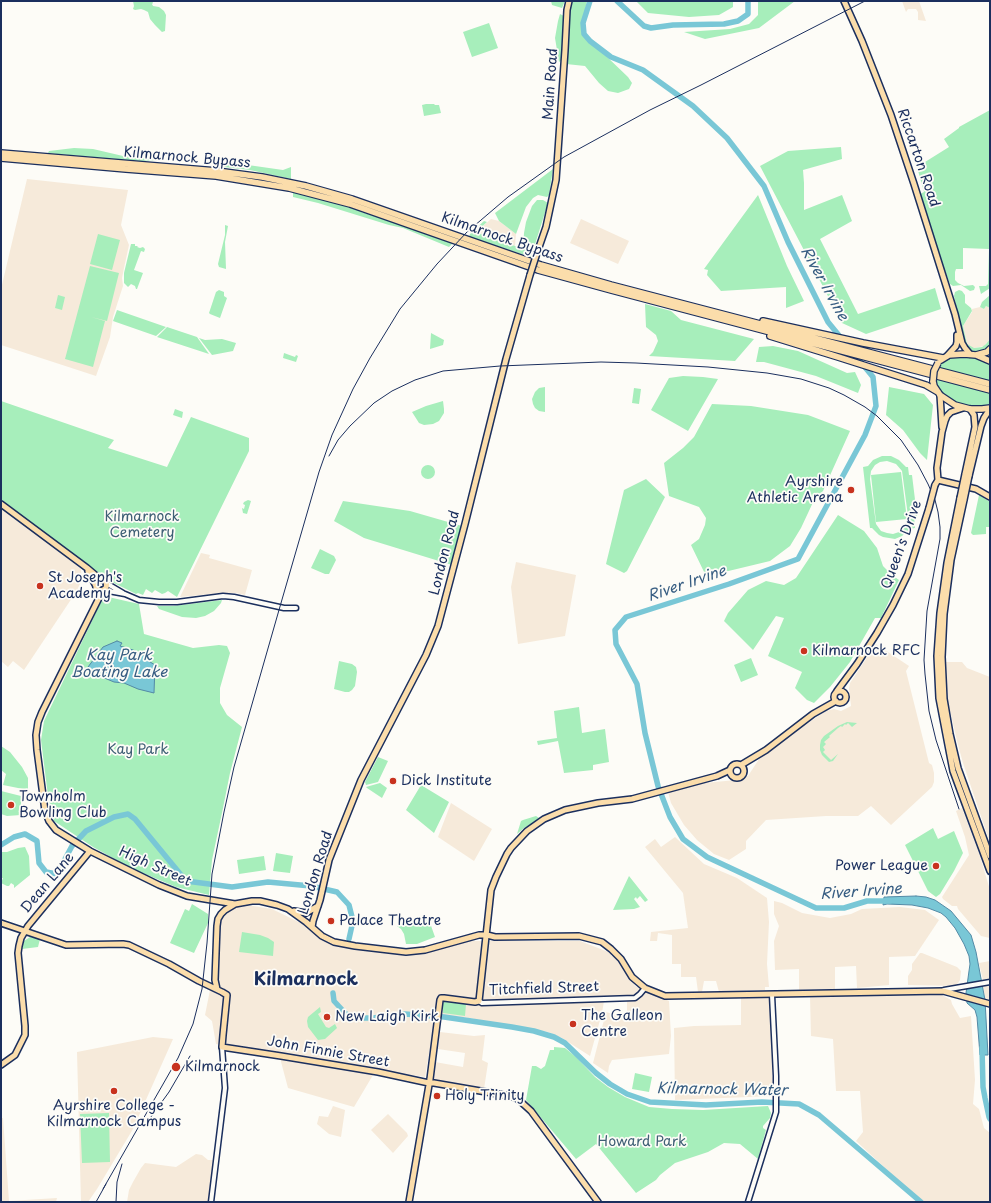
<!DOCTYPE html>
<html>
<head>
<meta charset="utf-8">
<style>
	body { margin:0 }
	#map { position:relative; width:991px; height:1203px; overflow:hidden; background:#fdfcf7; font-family:"Playpen Sans",sans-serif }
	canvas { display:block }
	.frame { position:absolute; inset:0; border:2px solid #1b2f5e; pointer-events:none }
</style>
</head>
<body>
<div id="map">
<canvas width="991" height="1203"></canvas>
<div class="frame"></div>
</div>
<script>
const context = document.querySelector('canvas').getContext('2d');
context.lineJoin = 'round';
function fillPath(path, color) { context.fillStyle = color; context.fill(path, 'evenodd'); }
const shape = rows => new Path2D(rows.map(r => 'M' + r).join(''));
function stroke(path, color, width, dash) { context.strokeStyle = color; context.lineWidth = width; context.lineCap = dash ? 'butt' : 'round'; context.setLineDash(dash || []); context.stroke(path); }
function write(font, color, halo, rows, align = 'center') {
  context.font = font + ' "Playpen Sans",sans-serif'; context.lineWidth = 3.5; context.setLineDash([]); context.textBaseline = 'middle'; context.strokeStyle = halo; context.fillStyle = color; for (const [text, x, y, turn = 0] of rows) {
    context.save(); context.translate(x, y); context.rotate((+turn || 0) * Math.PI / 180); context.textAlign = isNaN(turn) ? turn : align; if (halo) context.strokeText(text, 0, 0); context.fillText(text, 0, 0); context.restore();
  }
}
fillPath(shape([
	[902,1,919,1,926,21,918,20,918,12,916,9,908,9,906,12],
	[27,179,128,190,121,225,129,245,124,268,122,278,123,286,113,317,110,337,96,376,1,345,1,289],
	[491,219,499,221,516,234,515,246,476,232],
	[581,219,629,241,618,264,570,243],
	[986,306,990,308,990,339,984,346,974,348,970,347,967,344,963,326,972,312,972,309,980,307,984,309],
	[1,505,81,569,82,580,76,592,24,670,13,661,8,667,1,661],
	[201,553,210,555,209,558,252,570,245,595,236,593,223,593,180,597],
	[516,562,576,575,565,636,518,644,511,587],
	[876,644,909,666,906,671,929,763,932,765,934,773,934,782,932,787,891,825,871,806,858,816,826,816,766,820,746,841,746,849,729,860,714,854,697,840,684,825,671,803,668,792,694,784,736,780,748,776,763,753,826,711,834,709,841,711,851,706,849,689,850,683],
	[945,662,962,662,967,668,990,677,990,843,963,763,958,745,948,702],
	[451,803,492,829,474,861,438,837],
	[962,808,979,853,990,890,990,938,981,936,958,909,957,906,952,906,943,899,942,897,969,855,965,837,956,811],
	[675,837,704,864,737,878,767,898,769,922,767,964,769,987,765,987,765,990,719,992,716,981,704,981,702,992,698,992,696,977,681,977,681,964,672,964,672,935,658,933,657,941,650,941,651,932,688,928,683,893,645,847,655,839,661,847],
	[774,901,782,903,802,913,830,918,851,914,862,909,900,907,925,910,939,920,915,956,889,957,889,985,857,988,856,966,835,967,835,989,799,990,799,969,775,970,774,941,779,926,774,914],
	[247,905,272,909,307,926,334,944,412,954,469,941,580,941,611,953,611,956,615,957,635,986,669,1001,671,1036,669,1054,612,1060,609,1066,608,1073,593,1063,606,1012,627,1018,627,1001,604,1001,602,1013,590,1056,562,1038,548,1032,469,1018,436,1014,425,1077,376,1070,354,1107,288,1088,280,1058,216,1044,212,1021,205,1015,210,990,218,986,219,920,225,912,239,906],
	[920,953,922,953,957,967,961,971,960,980,956,986,908,985,908,976,912,970,912,964],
	[990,961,990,978,983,980,979,963],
	[983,984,990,984,990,1001,985,1000],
	[915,993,919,995,940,994,951,1000,952,1004,960,1018,971,1016,975,1080,973,1104,979,1109,984,1128,990,1133,990,1202,922,1202,856,1141,863,1132,860,1091,836,1091,833,1039,811,1036,810,996],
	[741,998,768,998,770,1000,773,1096,675,1100,674,1028,694,1026,741,1025],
	[440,1032,474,1036,485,1035,482,1060,488,1063,484,1089,434,1080,432,1077,435,1062,463,1067,465,1053,438,1049],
	[153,1037,173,1039,133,1129,97,1189,88,1202,81,1202,77,1052],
	[333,1106,345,1110,341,1137,329,1134,317,1124,319,1116,328,1117],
	[388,1114,407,1133,408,1136,393,1153,371,1130],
	[1,1118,3,1118,9,1201,57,1198,56,1202,1,1202],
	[196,1154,202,1155,208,1160,213,1160,208,1202,127,1202,129,1190,133,1182,141,1168,145,1163,176,1167]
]), '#f6eada');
fillPath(shape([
	[133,1,152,1,153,3,152,4,153,6,159,7,164,11,166,15,165,31,162,32,155,25,150,19,148,12,144,10,141,9,135,10,133,9,134,6],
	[551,1,565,1,562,8,552,5],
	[572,1,587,1,582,24,583,35,589,43,604,54,628,77,632,83,629,89,618,93,608,91,599,83,585,66,566,64,570,7],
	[636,1,733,1,733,7,719,15,689,17,648,13],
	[758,1,795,1,759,28,705,39,684,32,730,29,749,24,758,15],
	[560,14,564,16,562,60,559,62,555,38,558,21],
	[489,23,498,48,472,57,463,32],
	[426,104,434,104,435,105,439,105,441,113,424,116,422,105],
	[990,110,990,288,981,294,979,286,986,286,988,284,989,249,963,248,963,269,956,269,955,272,955,280,958,283,964,286,973,285,975,287,974,290,970,291,961,285,953,286,950,284,940,257,920,194,924,192,917,167,949,147,944,139,959,128,959,127],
	[841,147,842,159,803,170,804,183,804,210,842,195,852,221,820,239,858,314,935,288,941,309,866,334,842,323,760,166,788,151],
	[74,148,93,149,123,156,148,157,159,160,140,161,57,154,48,153,49,151],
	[225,163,241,164,283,170,291,167,291,179,250,170,215,166,214,164],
	[553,169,549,195,547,197,538,195,533,198,526,207,516,234,499,221,495,213],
	[293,190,352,206,361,212,437,236,452,244,449,247,403,228,389,225,318,203,293,197],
	[758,195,787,266,804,301,786,308,786,287,721,291,707,275,708,270,704,269],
	[537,200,543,200,548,203,531,257,469,237,470,234,484,221,487,222,476,232,515,246,523,248,524,233,526,222,532,206],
	[225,225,228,226,225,242,226,269,219,267,218,264,225,235],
	[98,234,120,240,112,270,90,264],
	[131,244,135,244,135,246,138,246,137,247,140,248,143,247,145,249,144,252,141,251,134,270,143,273,137,289,136,289,135,286,131,284,128,287,124,283,124,273],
	[90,266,119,273,107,321,91,317,105,321,93,367,65,359],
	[219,290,224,292,224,296,227,298,220,318,210,314,209,313,216,292],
	[959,290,962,291,965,295,965,303,971,308,972,311,963,326,967,344,974,348,982,347,986,344,990,339,990,345,984,350,978,352,973,352,968,349,964,343,954,296,955,292],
	[58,295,65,297,62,310,55,308],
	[990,295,990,308,986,306,984,309,980,307,982,302],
	[645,304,671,311,681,320,754,339,735,361,649,356,653,352,658,341,656,335,646,327],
	[117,310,166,327,156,336,113,321],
	[167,327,197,337,209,354,157,337],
	[431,333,444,340,443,345,430,349],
	[199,338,205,340,222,339,236,343,233,351,212,355],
	[773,346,798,351,847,373,855,372,861,385,858,393,816,376,764,362,756,362,759,347],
	[284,353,295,357,296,355,298,356,296,362,283,358],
	[968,356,982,360,990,365,990,382,937,368,944,360,952,357],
	[683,376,703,377,718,379,688,431,651,410,669,378],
	[935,377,990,391,990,404,980,406,972,406,957,403,947,398,940,392,937,387],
	[545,387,545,412,539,411,535,408,533,404,532,399,535,392,539,388],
	[889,387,924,394,933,405,927,460,920,453,903,430,886,415],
	[634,388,641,389,639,404,632,403],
	[1,401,114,440,108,448,167,467,191,417,249,438,249,451,177,597,168,591,165,593,162,594,155,590,152,593,146,589,143,595,138,593,136,594,104,578,63,548,1,499],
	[443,401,444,409,444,413,439,421,433,424,424,425,419,423,412,412,426,406],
	[712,404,751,406,808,415,850,431,823,491,815,498,801,528,790,546,770,561,716,574,707,578,691,545,699,539,705,525,706,518,699,507,669,496,664,463,683,448,694,437],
	[175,409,183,412,182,418,173,415],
	[882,456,891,456,899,460,906,467,908,467,909,475,912,475,917,516,914,516,915,528,910,529,902,536,895,539,883,537,879,535,872,528,870,528,863,467,868,466,873,460],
	[887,461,896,464,902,471,908,516,907,523,904,528,899,532,893,534,887,533,881,531,876,524,870,479,871,471,875,465,880,462],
	'421 472a7 7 0 1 1 14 0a7 7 0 1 1-14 0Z',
	[901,472,907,519,876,522,871,475],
	[646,479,665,497,627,571,624,573,606,564,624,490],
	[979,495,990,502,990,527,986,527,986,534,973,535,971,533],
	[248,500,251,501,247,514,243,513,242,508,244,509,245,505,243,504,244,502],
	[343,501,410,511,462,526,452,565,364,538,334,521],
	[838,515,864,531,877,548,883,566,892,575,899,580,881,618,875,618,850,662,830,687,814,703,807,700,795,688,802,672,768,656,784,618,776,616,753,650,724,621,728,613,748,590,766,581,784,585,796,578],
	[320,549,334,556,336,560,329,574,325,574,311,568],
	[104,596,139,604,144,634,193,648,219,645,227,646,230,653,220,688,220,703,227,715,242,727,230,773,223,808,212,860,209,895,176,887,131,868,93,847,54,821,48,796,41,740,44,721],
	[222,600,221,603,214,611,205,616,196,618,182,617,159,609,157,606,173,606],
	[751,658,758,675,741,682,734,665],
	[339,661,352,664,356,667,357,672,355,686,352,690,349,692,345,692,334,689],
	[579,707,582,733,605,729,609,762,593,765,593,770,564,773,558,741,538,745,537,741,557,738,554,711],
	[847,722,857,723,852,727,848,723,846,725,845,724,842,727,841,726,838,728,829,736,830,737,824,742,826,744,823,747,825,750,823,752,831,760,838,754,833,761,829,762,822,755,820,750,820,745,821,740,824,736,838,726],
	[1,746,10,752,22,767,28,778,28,790,3,785,6,774,1,770],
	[378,757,388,761,378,782,366,785,365,782],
	[380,783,387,788,382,798,367,788,366,787],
	[421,785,449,802,434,833,406,810],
	[1,791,21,796,21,815,7,816,1,814],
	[536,816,539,818,538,819,528,826,524,828,517,834,521,821,523,820],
	[933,828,938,839,954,831,963,853,954,871,940,894,936,897,928,891,905,845],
	[25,847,29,856,30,875,14,888,14,885,11,883,9,886,7,886,1,883,3,878,1,878,1,852,7,852,18,848],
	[276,853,293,856,290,873,273,871],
	[264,856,266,870,239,874,237,860],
	[629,876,648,900,645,902,640,896,637,899,636,897,634,899,640,907,634,909,613,910],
	[192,904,208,914,208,923,194,953,170,943,185,909,189,911],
	[429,920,435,937,417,944,406,944,404,934,401,929,397,926,408,926],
	[242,932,260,935,268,938,274,942,273,956,239,952],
	[30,937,40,939,38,947,22,949,24,941],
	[445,1002,466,1004,465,1016,443,1013,443,1003],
	[320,1007,321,1012,318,1014,326,1027,329,1028,335,1024,337,1028,325,1039,318,1040,308,1027,307,1021,308,1017],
	[554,1047,565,1048,576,1057,595,1077,608,1087,625,1097,649,1107,672,1109,703,1110,768,1106,771,1113,770,1118,763,1126,763,1128,766,1130,758,1159,740,1144,724,1143,708,1152,675,1163,660,1175,656,1180,636,1193,596,1144,576,1159,526,1100,532,1066,536,1066,541,1069,545,1066,550,1050,554,1050],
	[635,1073,652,1077,649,1092,632,1089],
	[109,1113,110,1162,82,1163,80,1114]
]), '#a7eebb');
const water = shape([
	[117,641,122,643,120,646,133,650,144,656,147,660,155,665,154,693,138,689,124,683,114,682,102,677,91,676,88,667,103,647,117,641],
	[916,896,926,897,935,900,951,911,971,935,976,952,985,1000,988,1055,980,1055,977,1017,975,1010,967,1003,966,993,969,971,970,964,969,956,964,944,955,928,946,917,941,913,928,908,912,905,887,904,883,905,884,897,916,896]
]);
fillPath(water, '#79c7d6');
stroke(water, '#538aa6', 1);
stroke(shape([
	[590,1,583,23,584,34,590,41,611,57,643,70,693,106,727,138,764,186,788,242,828,322,873,377,876,406,865,435,798,559,729,584,626,617,615,630,616,644,637,684,645,733,658,786,670,817,683,839,707,857,816,908,844,908,867,901,890,901],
	[617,1,644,26,651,28,673,25,724,24,738,21,748,14,748,1],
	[1,845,14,837,25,834,37,841,39,863,46,872,57,874,72,846,86,831,114,817,128,814,135,819,186,881,232,887,268,882,311,886,337,892,349,905,353,921,349,939],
	[333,993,334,1001,346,1014,353,1018,373,1018,405,1014,444,1017,512,1027,534,1031,554,1037,565,1043,596,1073,610,1084,627,1094,650,1102,706,1105,762,1102,799,1104,819,1115,921,1202],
	[982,1048,983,1087,985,1098,989,1117,990,1119]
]), '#79c7d6', 5.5);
const minor = shape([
	[106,583,123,593],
	[103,590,125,594,139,600,159,602,177,602,223,596,234,597,284,608,296,608],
	[944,990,990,982],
	[479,1001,482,1003,635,998,640,994,645,988],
	[211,1202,225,1088,222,1047],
	[748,1202,776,1112,776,1076,772,995]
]);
const major = shape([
	[844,1,862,41,891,115,914,184,955,314,962,343,965,348,970,354],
	[537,253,546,227,556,180,565,50,567,10,569,1],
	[947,356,956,346,957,342,957,335],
	[940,395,942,427],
	[965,474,975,427,974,415,970,409],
	[969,476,981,426,984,418,990,409],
	[938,480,976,489,990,497],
	[935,485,938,480,937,468,942,432,945,421,947,416,951,412,963,408],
	[960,498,947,563,940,613,937,656,939,698,953,771,990,871],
	[964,500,951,560,944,614,942,657,944,699,950,734,958,768,990,856],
	[1,504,87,568,100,579],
	[88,571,96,586],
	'95.5 585a5.5 5.5 0 1 1 11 0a5.5 5.5 0 1 1-11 0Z',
	[103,590,42,712,38,722,36,735,37,750,45,811,49,821,56,830,90,851,159,885,187,896,235,904],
	'834 697a6 6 0 1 1 12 0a6 6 0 1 1-12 0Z',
	[837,691,857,664,877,633,893,605,908,574,929,508],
	'730 771a7 7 0 1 1 14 0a7 7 0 1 1-14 0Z',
	[741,765,766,750,813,714,836,701],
	[294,911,306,913,318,906],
	[1,923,66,945,123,944,129,945,169,964,199,981,222,992,227,995,223,1035,222,1047,281,1056,378,1072,429,1083,434,1083,492,1093,509,1096,516,1098,520,1101,531,1111,598,1202],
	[312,927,313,921,320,900,329,860,361,780,426,655,438,626,465,524,506,359,530,275],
	[217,989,215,980,217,926,218,919,221,914,225,910,235,904,252,901,260,901,277,905,288,909,306,922,322,936,334,942,355,946,406,952,425,950,479,935,487,935,495,937,579,936,602,942,611,949,621,959,632,977,645,988,665,996,943,991,990,1004],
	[1,1065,15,1055,25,1035,25,1026,18,953,19,946,21,938,28,926,90,851],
	[409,1202,430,1079,440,1000,441,998,444,998,475,1002,479,1001,491,890,496,877,507,854,511,848,527,831,544,819,565,810,598,803,632,799,717,776,730,770]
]);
const highway = shape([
	[1,153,217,171,262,177,306,186,352,199,541,265,611,285,990,384],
	[1,158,126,169,216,176,289,188,350,204,538,270,611,290,990,390],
	[763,321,863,343,943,358],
	[770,336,838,357,926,385,938,392],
	[976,355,987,352,990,349],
	[941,360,949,355,964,354,976,355,990,361],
	[933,381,934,386,940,395,955,405,970,409,982,409,990,408]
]);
stroke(minor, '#1b2f5e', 7);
stroke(major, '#1b2f5e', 8);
stroke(highway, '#1b2f5e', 8);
stroke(minor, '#fdfcf7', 4);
stroke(major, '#fbddab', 5);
stroke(highway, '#fbddab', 5.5);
stroke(shape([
	[329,456,338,440,350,426,374,403,392,391,415,380,443,371,500,366,601,362,636,363,708,367,767,373,801,379,829,388,844,395,865,407,877,416,901,440,918,465,928,484,935,500,938,512,940,527,940,539,927,611,924,660,925,674,929,711,936,740,959,809],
	[148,1121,169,1092,190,1056],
	[103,1189,178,1058,193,1024,202,989,207,943,212,874,224,812,234,767,281,603,319,472,332,435,353,389,370,358,400,309,437,264,467,232,508,197,564,157,650,110,701,85,865,1],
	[96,1202,106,1184],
	[116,1202,117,1182,122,1164]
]), '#1b2f5e', 1);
const majorBridge = shape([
	[530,275,537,253],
	[960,498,965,474],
	[964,500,969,476],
	[929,508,935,485]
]);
const highwayBridge = shape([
	[933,381,934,371,938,363]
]);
stroke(majorBridge, '#1b2f5e', 8, []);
stroke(highwayBridge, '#1b2f5e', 8, []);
stroke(majorBridge, '#fbddab', 5);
stroke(highwayBridge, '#fbddab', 5.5);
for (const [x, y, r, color] of [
	[851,490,4,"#c8321e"],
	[40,586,4,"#c8321e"],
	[804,651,4,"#c8321e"],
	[393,781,4,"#c8321e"],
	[11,805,4,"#c8321e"],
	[936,866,4,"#c8321e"],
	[331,921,4,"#c8321e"],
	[327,1017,4,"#c8321e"],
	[573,1024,4,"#c8321e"],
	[176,1067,5,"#c8321e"],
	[114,1091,4,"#c8321e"],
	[437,1096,4,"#c8321e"]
]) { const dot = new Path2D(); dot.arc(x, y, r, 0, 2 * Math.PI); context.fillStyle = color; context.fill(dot); stroke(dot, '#fdfcf7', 1.5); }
write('14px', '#1b2f5e', '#fdfcf7', [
	["Main Road",551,84,-86],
	["Kilmarnock Bypass",187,158,5],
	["Riccarton Road",918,158,71],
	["Kilmarnock Bypass",502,238,19],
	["Queen's Drive",902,545,-70],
	["London Road",445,553,-76],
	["High Street",155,867,24],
	["London Road",316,873,-73],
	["Dean Lane",48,883,-50],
	["Titchfield Street",544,989,-2],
	["John Finnie Street",328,1052,10]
]);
write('14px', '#1b2f5e', '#fdfcf7', [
	["Ayrshire",843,482,"right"],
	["Athletic Arena",843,498,"right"],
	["St Joseph's",48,578],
	["Academy",48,594],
	["Kilmarnock RFC",812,651],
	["Dick Institute",401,781],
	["Townholm",19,797],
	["Bowling Club",19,813],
	["Power League",928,866,"right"],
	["Palace Theatre",339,921],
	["The Galleon",581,1016],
	["Centre",581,1032],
	["New Laigh Kirk",335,1017],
	["Kilmarnock",185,1067],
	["Holy Trinity",445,1096],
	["Ayrshire College -",114,1106,"center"],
	["Kilmarnock Campus",114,1122,"center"]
], 'left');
write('14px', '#3e5f75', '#fdfcf7', [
	["Kilmarnock",142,517],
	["Cemetery",142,533],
	["Kay Park",138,750],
	["Howard Park",642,1142]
]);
write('italic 15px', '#375d82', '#fdfcf7', [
	["River Irvine",824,284,61],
	["River Irvine",687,584,-19],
	["Kay Park",119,656],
	["Boating Lake",119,673],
	["River Irvine",861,892,-4],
	["Kilmarnock Water",722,1090,1]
]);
write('bold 18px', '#1b2f5e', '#fdfcf7', [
	["Kilmarnock",306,980]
]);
</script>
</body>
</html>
